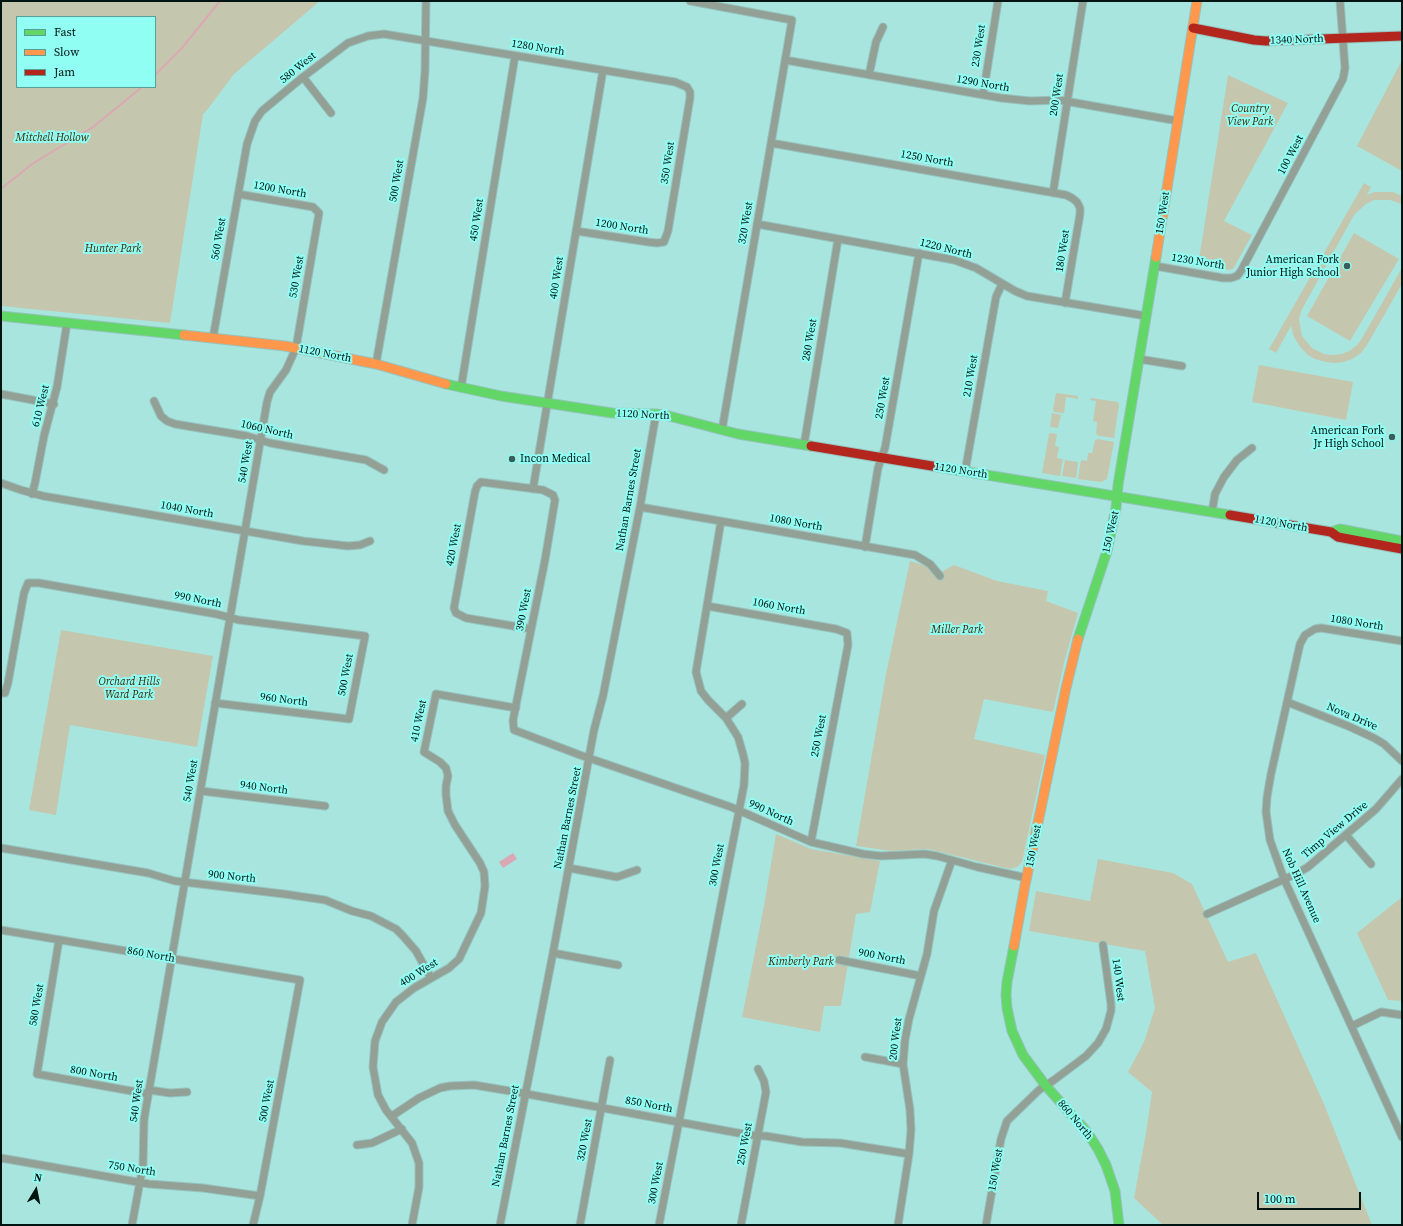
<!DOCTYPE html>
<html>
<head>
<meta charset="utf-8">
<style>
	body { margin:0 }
	#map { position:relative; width:1403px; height:1226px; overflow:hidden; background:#a9e5df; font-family:"Source Serif 4",serif }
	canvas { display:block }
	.frame { position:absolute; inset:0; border:2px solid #001412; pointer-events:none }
	.legend { position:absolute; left:16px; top:16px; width:140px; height:72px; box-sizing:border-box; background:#90fef3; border:1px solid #56a099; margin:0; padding:5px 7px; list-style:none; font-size:12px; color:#001412 }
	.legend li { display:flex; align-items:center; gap:8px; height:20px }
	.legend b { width:20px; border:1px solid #56a099 }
	.north { position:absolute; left:16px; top:1170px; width:40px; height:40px; -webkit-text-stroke:3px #90fef3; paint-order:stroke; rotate:10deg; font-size:11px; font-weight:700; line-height:16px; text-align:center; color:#001412 }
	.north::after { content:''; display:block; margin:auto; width:14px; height:18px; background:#001412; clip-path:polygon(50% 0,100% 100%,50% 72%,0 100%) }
	.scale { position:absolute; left:1257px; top:1192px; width:104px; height:18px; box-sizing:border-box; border:2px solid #001412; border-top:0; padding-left:5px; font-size:12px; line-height:14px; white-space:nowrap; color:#001412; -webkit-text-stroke:3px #90fef3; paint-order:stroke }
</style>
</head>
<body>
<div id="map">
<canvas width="1403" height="1226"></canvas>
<div class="frame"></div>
<ul class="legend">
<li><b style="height:5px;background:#63d668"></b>Fast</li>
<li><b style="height:5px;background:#ff974d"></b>Slow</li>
<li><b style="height:5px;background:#b3261e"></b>Jam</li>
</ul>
<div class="north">N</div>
<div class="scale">100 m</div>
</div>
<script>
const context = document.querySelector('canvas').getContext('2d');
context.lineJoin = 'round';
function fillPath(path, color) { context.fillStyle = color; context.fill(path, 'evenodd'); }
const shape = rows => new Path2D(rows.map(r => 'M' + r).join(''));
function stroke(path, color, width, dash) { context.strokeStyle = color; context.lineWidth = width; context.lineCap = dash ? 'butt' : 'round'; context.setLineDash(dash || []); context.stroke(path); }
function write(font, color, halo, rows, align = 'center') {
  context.font = font + ' "Source Serif 4",serif'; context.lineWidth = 4; context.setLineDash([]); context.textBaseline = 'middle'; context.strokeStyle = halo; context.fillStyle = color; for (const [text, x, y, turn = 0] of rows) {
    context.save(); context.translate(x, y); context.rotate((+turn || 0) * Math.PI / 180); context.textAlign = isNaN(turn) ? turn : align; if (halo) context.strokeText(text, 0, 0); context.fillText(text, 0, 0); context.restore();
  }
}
fillPath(shape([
	[1,1,320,1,234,74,207,110,203,114,170,323,1,306],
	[17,17,155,17,155,87,17,87],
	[1402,60,1402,171,1357,146],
	[1228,75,1288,103,1224,221,1252,235,1233,269,1226,270,1198,266],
	[1364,183,1371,187,1367,195,1374,192,1393,192,1402,196,1402,205,1399,203,1390,200,1374,200,1366,204,1354,215,1301,311,1299,319,1302,336,1312,348,1324,354,1331,355,1342,354,1349,351,1356,346,1361,340,1402,268,1402,284,1367,345,1361,353,1352,359,1344,362,1334,363,1326,362,1315,359,1308,355,1301,348,1294,337,1291,326,1276,353,1269,349],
	[1354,233,1399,259,1350,341,1307,316],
	[1259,365,1353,382,1346,420,1252,402],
	[1056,393,1078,396,1078,399,1066,397,1064,413,1054,412,1053,410],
	[1091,398,1118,402,1119,405,1114,438,1099,436,1096,434,1097,422,1093,421,1096,401,1090,400],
	[1052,413,1061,415,1058,428,1050,427],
	[1050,433,1057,434,1055,446,1059,447,1057,458,1063,459,1060,476,1042,473,1049,434],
	[1098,439,1114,442,1107,479,1101,482,1078,479,1081,460,1087,461,1088,453,1092,453,1095,440],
	[1065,460,1078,462,1076,478,1062,476],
	[910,561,943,571,954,565,997,581,1048,591,1046,601,1078,613,1065,659,1053,712,984,699,974,739,1045,755,1022,862,1017,867,1010,869,928,849,891,851,856,846,886,674],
	[61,630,213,656,197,747,70,725,56,815,29,810],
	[776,834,811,849,880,861,870,912,856,914,841,1006,824,1006,820,1032,742,1017,764,906],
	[1098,859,1173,873,1192,884,1228,962,1256,953,1324,1104,1372,1225,1163,1225,1134,1198,1146,1133,1152,1092,1128,1072,1144,1042,1155,1008,1145,951,1029,931,1036,891,1090,901],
	[1402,897,1402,1001,1388,1000,1357,933]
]), '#c4c7ad');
fillPath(shape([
	[513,853,517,859,503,868,499,862]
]), '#daa8b4');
stroke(shape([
	[155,75,181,49,220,1],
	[1,189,32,164,93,127,142,87]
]), '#daa8b4', 2);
const street = shape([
	[690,1,792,20,722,430],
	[785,60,1001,98,1030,101,1059,100,1178,121],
	[869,75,876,42,883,27],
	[303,77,331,113],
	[983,95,998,1],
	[771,143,1066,195,1072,198,1077,202,1080,208,1080,214,1065,303],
	[1053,193,1083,1],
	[757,224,954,260,976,268,1015,291,1027,296,1146,316],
	[1155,266,1223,278,1231,278,1237,276,1241,271,1343,79,1345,68,1340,1],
	[213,338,247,144,255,121,262,111,303,77,348,43,368,36,384,34,675,82,687,87,690,92,690,98,668,231,664,242,657,243,648,242,576,231],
	[1139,359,1182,366],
	[376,364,423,98,425,71,426,1],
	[461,388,515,56],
	[1,394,54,404],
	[154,401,161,416,167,421,175,424,247,436,270,443,366,460,384,470],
	[804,445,838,239],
	[965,472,996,297,1002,284],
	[1,483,21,490,43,496,303,541,348,546,360,545,370,541],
	[533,489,603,70],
	[32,494,35,483,44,436,57,387,67,323],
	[640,507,915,555,930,564,940,576],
	[1212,512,1215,494,1224,477,1237,460,1252,448],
	[865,547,878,468,885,448,919,253],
	[707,606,836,629,847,633,848,645,811,842],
	[531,629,466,618,456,613,454,608,475,492,477,486,481,482,543,490,553,495,555,500,545,560,514,715,513,721,514,730,580,755,731,807,811,842,863,854,881,856,925,854,937,856,977,867,1027,878],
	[1402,641,1321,628,1315,629,1305,635,1300,644,1271,774,1267,797,1266,812,1270,840,1284,879,1402,1137],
	[1,693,5,693,8,683,24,593,28,583,39,583,216,614,239,620,365,636,349,719,215,703],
	[1287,702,1348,726,1374,738,1384,744,1402,761],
	[726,718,742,704],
	[201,791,325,806],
	[1346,835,1371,864],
	[1,848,148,873,175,881,284,894,325,900,352,911,371,916,396,929,403,936,416,951,431,978],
	[569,868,617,877,637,870],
	[1207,914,1296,874,1308,867,1376,809,1402,779],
	[1,930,300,980,260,1196,253,1225],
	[59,940,37,1074,148,1094],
	[553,953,618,965],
	[839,960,921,976],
	[1352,1026,1381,1012,1402,1015],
	[865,1057,903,1064],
	[149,1090,170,1093,187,1092],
	[392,1116,419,1098,440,1088,450,1086,474,1085,516,1092,749,1135,766,1136,802,1142,840,1143,909,1154],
	[357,1145,372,1143,402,1129],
	[1,1158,149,1184,203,1188,260,1196],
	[132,1225,143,1165,144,1120,146,1108,267,402,270,392,286,370,296,348,319,213,313,207,238,194],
	[412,1225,419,1187,419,1163,412,1143,386,1110,378,1095,373,1067,375,1041,382,1022,396,1002,414,988,449,968,459,959,481,913,485,886,484,872,480,863,455,825,448,811,446,795,446,786,448,776,446,768,440,762,424,752,436,694,516,708],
	[500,1225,553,953,594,730,603,696,640,507,656,414],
	[580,1225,610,1060],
	[659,1225,744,785,745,763,743,754,738,737,726,718,708,700,701,691,696,672,721,521],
	[741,1225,766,1092,764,1081,758,1069],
	[898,1225,909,1154,911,1130,910,1110,903,1064,905,1040,909,1019,927,954,934,911,952,860],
	[986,1225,1001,1139,1007,1121,1039,1090,1054,1080,1086,1056,1098,1043,1106,1029,1111,1011,1111,1004,1103,945]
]);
const fast = shape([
	[1,316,184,335],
	[446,384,501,396,612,413,656,414,669,416,738,434,811,446],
	[950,469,1230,515],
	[1331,532,1340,529,1402,541],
	[1078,639,1107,551,1116,508,1118,485,1156,257],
	[1014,946,1007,982,1006,995,1007,1008,1012,1031,1023,1055,1046,1086,1087,1132,1098,1149,1106,1165,1115,1191,1119,1225]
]);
const slow = shape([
	[1156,257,1197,1],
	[184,335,285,346,376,364,446,384],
	[1014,946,1025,885,1066,688,1078,639]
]);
const jam = shape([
	[1193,28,1254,40,1266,41,1402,36],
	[811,446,950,469],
	[1230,515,1331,532,1338,537,1402,549]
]);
stroke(street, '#96c3be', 9);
stroke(fast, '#96c3be', 11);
stroke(slow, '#96c3be', 11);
stroke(jam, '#96c3be', 11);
stroke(street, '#93a096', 7);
stroke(fast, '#63d668', 9);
stroke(slow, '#ff974d', 9);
stroke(jam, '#b3261e', 9);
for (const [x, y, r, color] of [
	[1347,266,4,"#3b5d5a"],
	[1392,437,4,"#3b5d5a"],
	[512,459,4,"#3b5d5a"]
]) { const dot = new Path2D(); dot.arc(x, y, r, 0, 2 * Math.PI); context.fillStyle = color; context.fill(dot); stroke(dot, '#90fef3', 1.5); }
write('11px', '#001412', '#90fef3', [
	["1340 North",1297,40,-2],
	["230 West",979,46,-81],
	["1280 North",538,48,9],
	["580 West",298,68,-39],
	["1290 North",983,84,10],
	["200 West",1057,95,-81],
	["100 West",1291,155,-62],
	["1250 North",927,159,10],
	["350 West",668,163,-81],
	["500 West",397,181,-80],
	["1200 North",280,190,10],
	["150 West",1163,213,-81],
	["450 West",477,220,-81],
	["320 West",746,223,-80],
	["1200 North",622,227,9],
	["560 West",219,239,-80],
	["1220 North",946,249,14],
	["180 West",1063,251,-81],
	["1230 North",1198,262,9],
	["530 West",297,277,-80],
	["400 West",557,278,-81],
	["280 West",810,340,-80],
	["1120 North",325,354,11],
	["210 West",971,376,-80],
	["250 West",883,398,-80],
	["610 West",41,406,-76],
	["1120 North",643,415,3],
	["1060 North",267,430,13],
	["540 West",246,462,-80],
	["1120 North",961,471,9],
	["Nathan Barnes Street",629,500,-80],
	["1040 North",187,510,10],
	["1080 North",796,523,10],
	["1120 North",1281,524,10],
	["150 West",1111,532,-77],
	["420 West",454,545,-79],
	["990 North",198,600,11],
	["1060 North",779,607,10],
	["390 West",524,610,-79],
	["1080 North",1357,623,9],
	["500 West",346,675,-79],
	["960 North",284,700,7],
	["Nova Drive",1352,717,23],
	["410 West",419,721,-78],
	["250 West",819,736,-79],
	["540 West",191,781,-80],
	["940 North",264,788,7],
	["990 North",771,813,24],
	["Nathan Barnes Street",568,818,-79],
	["Timp View Drive",1335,830,-40],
	["150 West",1034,846,-79],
	["300 West",717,865,-79],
	["900 North",232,877,6],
	["Nob Hill Avenue",1301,886,66],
	["860 North",151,955,10],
	["900 North",882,957,11],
	["400 West",419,973,-32],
	["140 West",1118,980,83],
	["580 West",37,1005,-80],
	["200 West",896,1039,-83],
	["800 North",94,1074,10],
	["540 West",137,1101,-82],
	["500 West",267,1101,-79],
	["850 North",649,1105,11],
	["860 North",1075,1120,50],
	["Nathan Barnes Street",506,1136,-79],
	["320 West",585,1140,-79],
	["250 West",745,1144,-79],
	["750 North",132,1169,9],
	["150 West",996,1170,-80],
	["300 West",656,1183,-79]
]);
write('italic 11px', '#402605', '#90fef3', [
	["Country",1250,109],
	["View Park",1250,122],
	["Mitchell Hollow",52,138],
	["Hunter Park",113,249],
	["Miller Park",957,630],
	["Orchard Hills",129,682],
	["Ward Park",129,695],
	["Kimberly Park",801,962]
]);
write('11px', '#001412', '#90fef3', [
	["American Fork",1339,260],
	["Junior High School",1339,273],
	["American Fork",1384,431],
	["Jr High School",1384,444],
	["Incon Medical",520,459,"left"]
], 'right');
</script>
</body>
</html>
